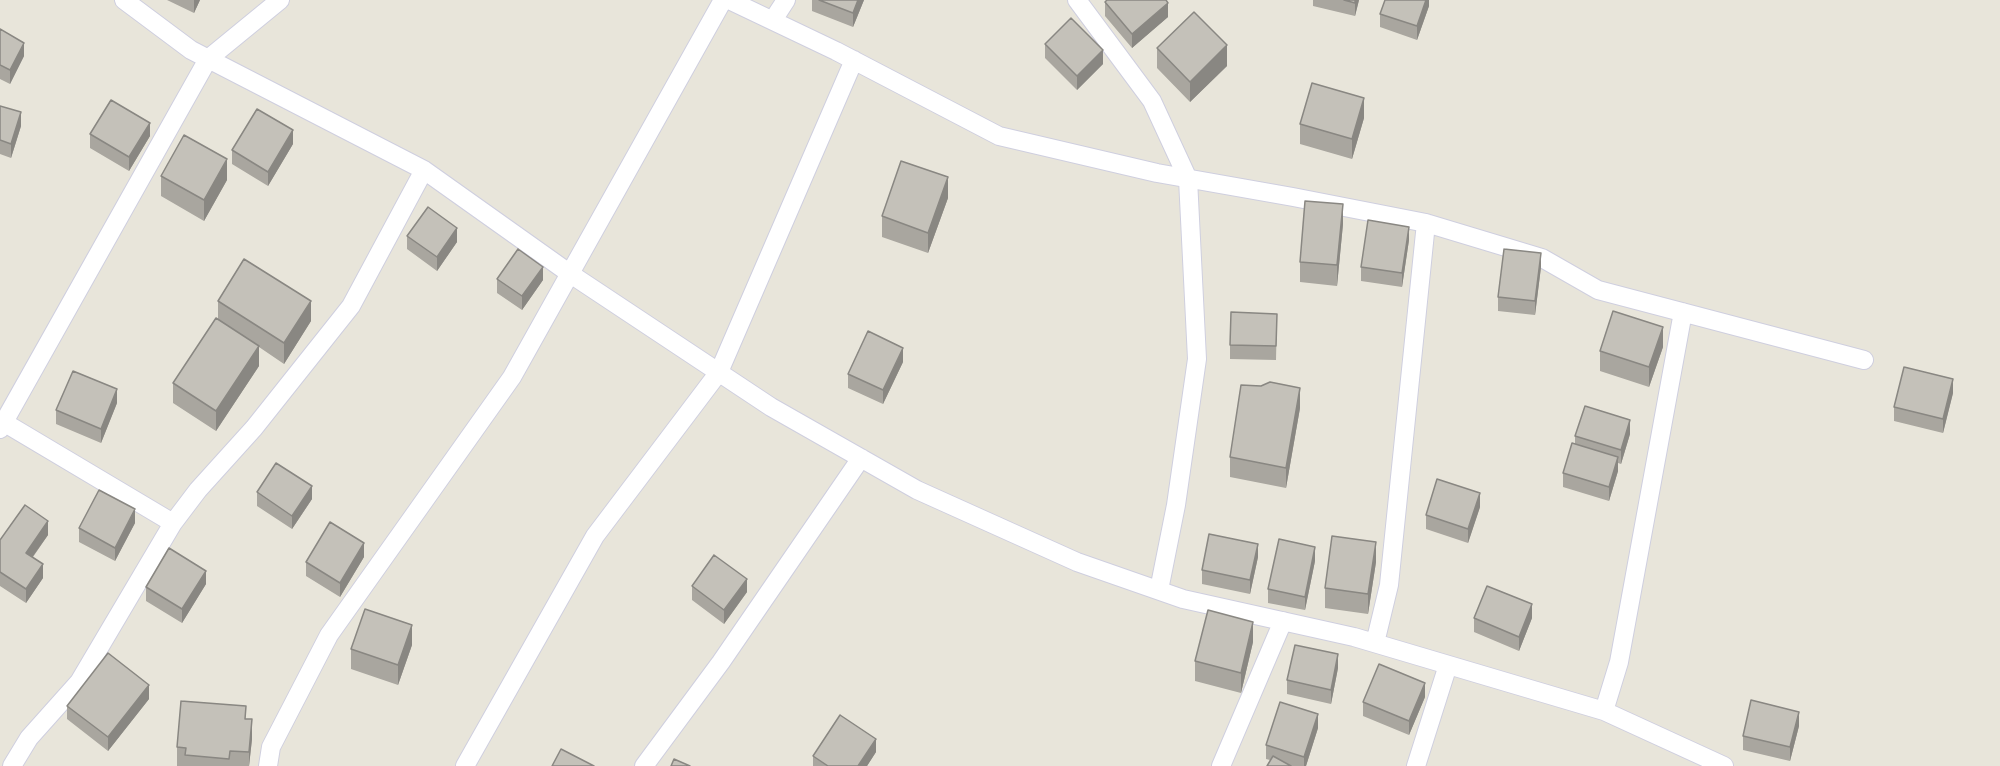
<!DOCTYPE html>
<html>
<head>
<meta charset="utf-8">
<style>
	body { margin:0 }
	canvas { display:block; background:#e8e5da }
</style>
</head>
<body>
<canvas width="2000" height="766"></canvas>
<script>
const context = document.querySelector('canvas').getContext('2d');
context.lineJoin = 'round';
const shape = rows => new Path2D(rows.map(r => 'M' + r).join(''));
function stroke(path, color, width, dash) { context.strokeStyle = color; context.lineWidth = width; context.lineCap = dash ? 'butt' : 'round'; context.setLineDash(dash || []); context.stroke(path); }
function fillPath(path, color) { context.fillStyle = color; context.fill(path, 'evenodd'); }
const minor = shape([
	[124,0,191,50,424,170,569,273,771,407,917,490,1077,562,1183,599,1354,637,1604,711,1724,766],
	[729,0,836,51,999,136,1157,173,1293,197,1426,223,1542,258,1598,290,1864,360],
	[1077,0,1152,101,1188,179,1197,359,1176,505,1159,590],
	[773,20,786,0],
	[0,420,173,523],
	[0,429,208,59,280,0],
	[1375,643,1389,585,1426,223],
	[1604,711,1619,662,1683,312],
	[12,766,29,738,79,682,173,523,198,490,254,428,351,306,424,170],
	[268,766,271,747,329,635,512,377,723,0],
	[465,766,595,536,719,372,854,60],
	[644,766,721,662,861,458],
	[1221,766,1283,621],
	[1416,766,1448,665]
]);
stroke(minor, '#cfcfdf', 20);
stroke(minor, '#fff', 18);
fillPath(shape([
	[167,0,200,0,194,13],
	[812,0,864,0,853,27,812,11],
	[1313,0,1359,0,1355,16,1313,6],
	[1429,0,1429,6,1417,40,1380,27,1380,14],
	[1105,2,1168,17,1132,48,1105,16],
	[0,29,24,56,10,84,0,79],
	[1045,44,1103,64,1077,90,1045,58],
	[1157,48,1227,66,1190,102,1157,68],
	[0,106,21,126,11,158,0,154],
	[1364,118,1352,159,1300,144,1300,124],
	[90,134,150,136,129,171,90,148],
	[293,144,268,186,232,164,232,150],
	[161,176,227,180,204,221,161,196],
	[948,198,928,253,882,237,882,216],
	[1343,224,1337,286,1300,282,1300,262],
	[407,236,457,242,437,271,407,249],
	[1409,240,1402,287,1361,281,1361,267],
	[1541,267,1535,315,1498,311,1498,297],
	[497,279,543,280,522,310,497,293],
	[218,301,311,321,284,364,259,347,259,366,216,431,173,403,173,383,218,319],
	[1277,314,1276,360,1230,359,1230,345],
	[1663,347,1649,387,1600,371,1600,351],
	[903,362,883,404,848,388,848,374],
	[1953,393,1943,433,1894,421,1894,407],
	[117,403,101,443,56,424,56,410],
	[1300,408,1286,488,1230,477,1230,457],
	[1630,434,1621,464,1618,463,1618,471,1609,501,1563,487,1563,473,1575,444,1575,436],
	[257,492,312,499,292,529,257,506],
	[1480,507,1468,543,1426,529,1426,515],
	[135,523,115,561,79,542,79,528],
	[48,535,33,557,43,578,26,603,0,586,0,540],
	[364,557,340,597,306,576,306,562],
	[1258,557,1250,594,1202,584,1202,570],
	[1315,561,1305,610,1268,603,1268,589],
	[1376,562,1368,614,1325,608,1325,588],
	[206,584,182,623,146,601,146,587],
	[692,586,747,592,724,624,692,600],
	[1474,618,1532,618,1519,651,1474,632],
	[1253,642,1241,693,1195,681,1195,661],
	[412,645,398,685,351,669,351,649],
	[1338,668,1331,704,1287,694,1287,680],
	[1425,697,1409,735,1363,716,1363,702],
	[149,699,108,751,67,719,67,706],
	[246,719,252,739,249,766,177,766,177,747],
	[1799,726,1790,761,1743,750,1743,736],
	[1318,728,1306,766,1267,766,1270,760,1266,759,1266,745],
	[876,752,867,766,813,766,813,756]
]), '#a9a69f');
fillPath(shape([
	[194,0,200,0,194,13],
	[858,0,864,0,853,27,853,13],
	[1355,0,1359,0,1355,16],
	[1426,0,1429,0,1429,6,1417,40,1417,26],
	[1168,3,1168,17,1132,48,1132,34],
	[24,43,24,56,10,84,10,70],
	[1227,45,1227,66,1190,102,1190,82],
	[1103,50,1103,64,1077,90,1077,76],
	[1364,98,1364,118,1352,159,1352,139],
	[21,112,21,126,11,158,11,144],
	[150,123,150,136,129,171,129,157],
	[293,130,293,144,268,186,268,172],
	[227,159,227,180,204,221,204,200],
	[948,177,948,198,928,253,928,233],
	[1343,204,1343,224,1337,286,1337,265],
	[1409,227,1409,240,1402,287,1402,273],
	[457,228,457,242,437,271,437,257],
	[1541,253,1541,267,1535,315,1535,301],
	[543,267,543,280,522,310,522,296],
	[311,301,311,321,284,364,284,343],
	[1663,327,1663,347,1649,387,1649,367],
	[259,346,259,366,216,431,216,411],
	[903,348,903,362,883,404,883,390],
	[1953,379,1953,393,1943,433,1943,419],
	[1300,388,1300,408,1286,488,1286,468],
	[117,389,117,403,101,443,101,429],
	[1630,420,1630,434,1621,464,1621,450],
	[1618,457,1618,471,1609,501,1609,487],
	[312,486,312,499,292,529,292,516],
	[1480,493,1480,507,1468,543,1468,529],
	[135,509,135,523,115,561,115,548],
	[48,521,48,535,26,566,26,553],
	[1376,542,1376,562,1368,614,1368,594],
	[364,543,364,557,340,597,340,583],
	[1258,544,1258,557,1250,594,1250,580],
	[1315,547,1315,561,1305,610,1305,597],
	[43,564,43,578,26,603,26,589],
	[206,571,206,584,182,623,182,609],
	[747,579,747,592,724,624,724,610],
	[1532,604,1532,618,1519,651,1519,637],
	[1253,622,1253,642,1241,693,1241,673],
	[412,625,412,645,398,685,398,665],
	[1338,654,1338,668,1331,704,1331,690],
	[1425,683,1425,697,1409,735,1409,721],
	[149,685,149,699,108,751,108,737],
	[1799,712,1799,726,1790,761,1790,747],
	[1318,714,1318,728,1306,766,1304,766,1304,757],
	[252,719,252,739,249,766,249,752],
	[876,739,876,752,867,766,858,766]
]), '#898782');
const building = shape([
	[819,0,858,0,853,13,819,0],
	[1107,0,1166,0,1168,3,1132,34,1105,2,1107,0],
	[1344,0,1355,0,1355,3,1344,0],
	[1385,0,1426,0,1417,26,1380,14,1385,0],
	[1194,12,1227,45,1190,82,1157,48,1194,12],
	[1071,18,1103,50,1077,76,1045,44,1071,18],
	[0,29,24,43,10,70,0,65,0,29],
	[1312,83,1364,98,1352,139,1300,124,1312,83],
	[111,100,150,123,129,157,90,134,111,100],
	[0,106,21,112,11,144,0,140,0,106],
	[257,109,293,130,268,172,232,150,257,109],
	[184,135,227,159,204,200,161,176,184,135],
	[901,161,948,177,928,233,882,216,901,161],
	[1305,201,1343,204,1337,265,1300,262,1305,201],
	[428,207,457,228,437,257,407,236,428,207],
	[1368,220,1409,227,1402,273,1361,267,1368,220],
	[518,249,543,267,522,296,497,279,518,249],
	[1504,249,1541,253,1535,301,1498,297,1504,249],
	[244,259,311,301,284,343,218,301,244,259],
	[1613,311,1663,327,1649,367,1600,351,1613,311],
	[1231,312,1277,314,1276,346,1230,345,1231,312],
	[216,318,259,346,216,411,173,383,216,318],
	[868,331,903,348,883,390,848,374,868,331],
	[1904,367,1953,379,1943,419,1894,407,1904,367],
	[73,371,117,389,101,429,56,410,73,371],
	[1270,382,1300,388,1286,468,1230,457,1241,385,1261,386,1270,382],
	[1585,406,1630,420,1621,450,1575,436,1585,406],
	[1572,443,1618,457,1609,487,1563,473,1572,443],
	[276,463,312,486,292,516,257,492,276,463],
	[1437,479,1480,493,1468,529,1426,515,1437,479],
	[99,490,135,509,115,548,79,528,99,490],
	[25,505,48,521,26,553,43,564,26,589,0,572,0,540,25,505],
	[330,522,364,543,340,583,306,562,330,522],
	[1209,534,1258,544,1250,580,1202,570,1209,534],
	[1332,536,1376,542,1368,594,1325,588,1332,536],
	[1279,539,1315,547,1305,597,1268,589,1279,539],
	[169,548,206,571,182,609,146,587,169,548],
	[714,555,747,579,724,610,692,586,714,555],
	[1487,586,1532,604,1519,637,1474,618,1487,586],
	[365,609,412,625,398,665,351,649,365,609],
	[1208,610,1253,622,1241,673,1195,661,1208,610],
	[1295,645,1338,654,1331,690,1287,680,1295,645],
	[108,653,149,685,108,737,67,706,108,653],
	[1379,664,1425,683,1409,721,1363,702,1379,664],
	[1751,700,1799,712,1790,747,1743,736,1751,700],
	[181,701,246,706,245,719,252,719,249,752,230,751,229,759,185,755,186,748,177,747,181,701],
	[1280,702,1318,714,1304,757,1266,745,1280,702],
	[840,715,876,739,858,766,828,766,813,756,840,715],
	[561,749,594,766,552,766,561,749],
	[1273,756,1291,766,1267,766,1273,756],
	[674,759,690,766,671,766,674,759]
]);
fillPath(building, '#c4c1b9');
stroke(building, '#898782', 1.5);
</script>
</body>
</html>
